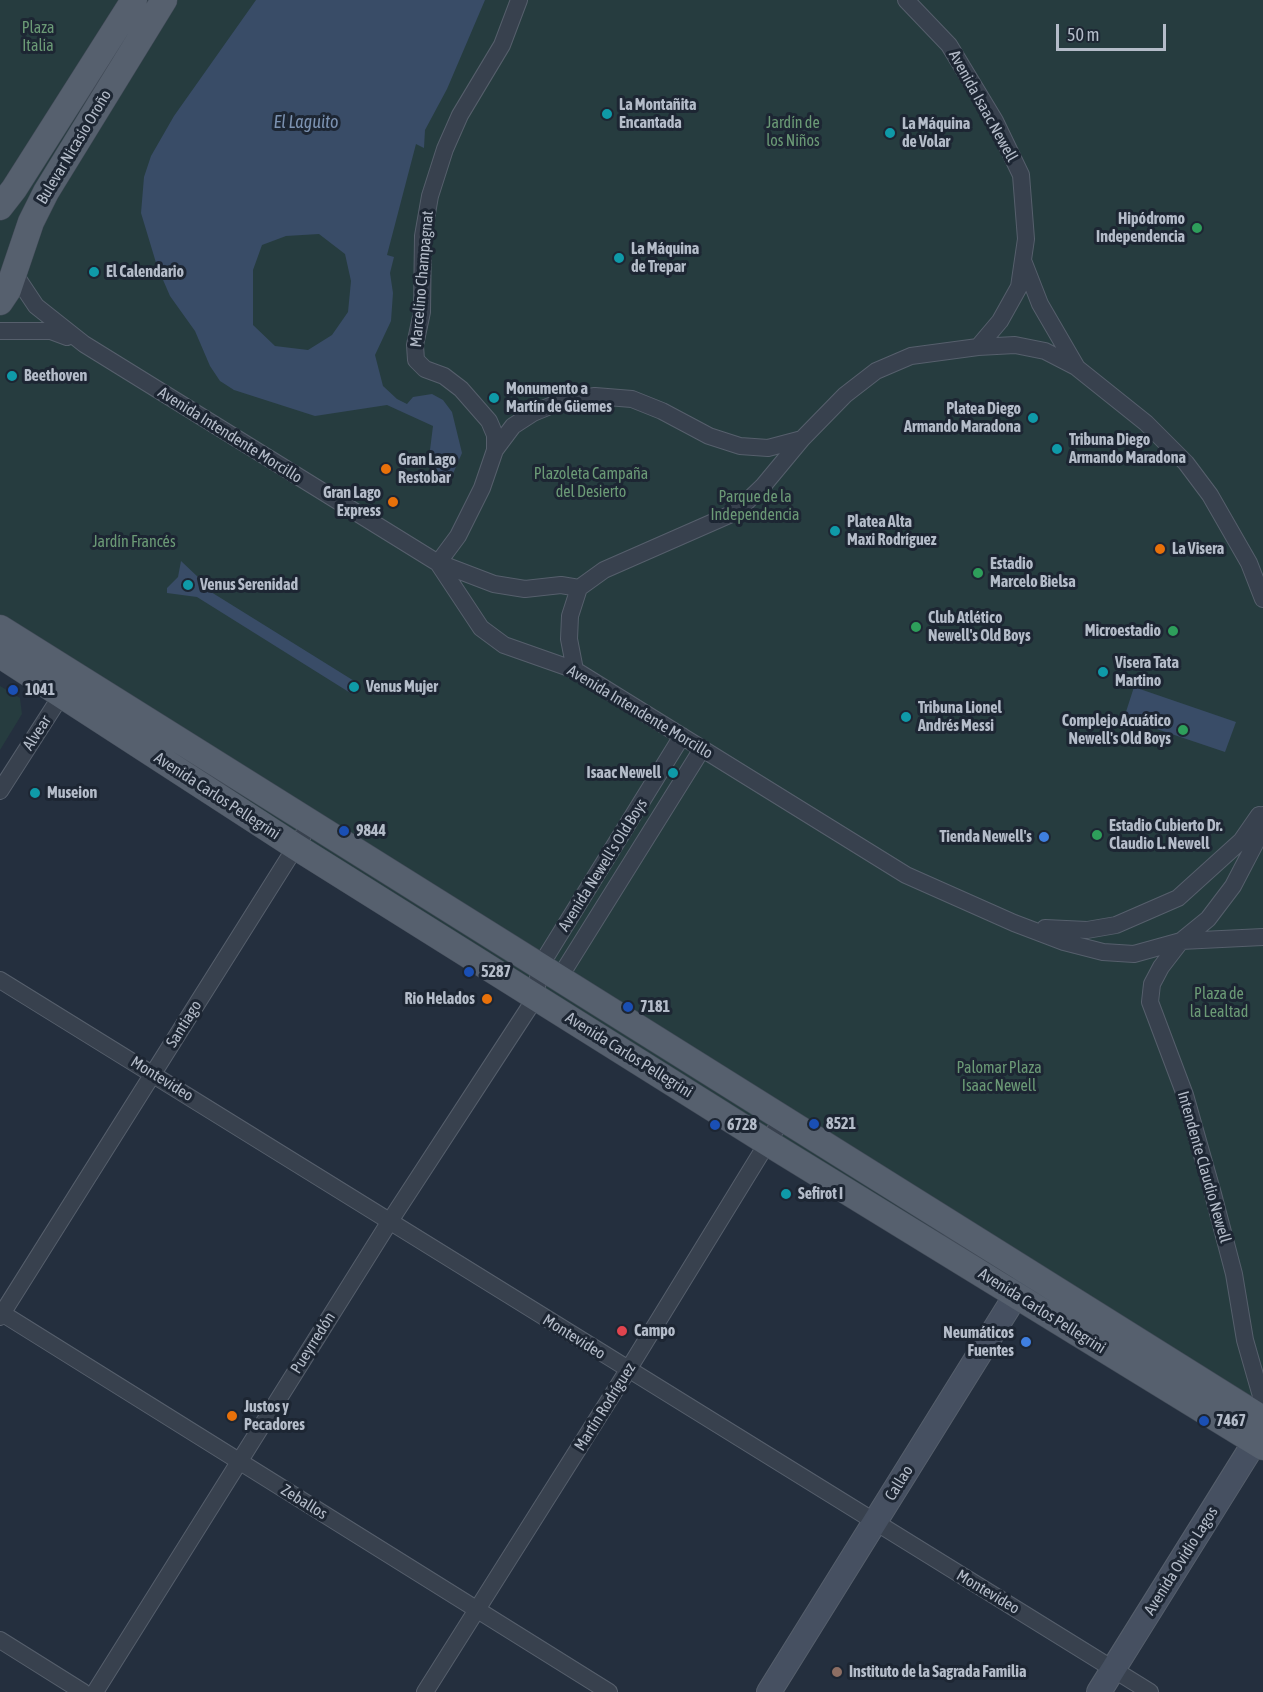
<!DOCTYPE html>
<html>
<head>
<meta charset="utf-8">
<style>
	body { margin:0 }
	#map { position:relative; width:1263px; height:1692px; overflow:hidden; background:#242f3e; font-family:"Asap Condensed",sans-serif }
	canvas { display:block }
	.scale { position:absolute; left:1056px; top:24px; width:110px; height:27px; box-sizing:border-box; border:3px solid #b4bcc9; border-top:0; padding-left:8px; font-size:18px; line-height:21px; white-space:nowrap; color:#b4bcc9; -webkit-text-stroke:4px #1d2633; paint-order:stroke }
</style>
</head>
<body>
<div id="map">
<canvas width="1263" height="1692"></canvas>
<div class="scale">50 m</div>
</div>
<script>
const context = document.querySelector('canvas').getContext('2d');
context.lineJoin = 'round';
function fillPath(path, color) { context.fillStyle = color; context.fill(path, 'evenodd'); }
const shape = rows => new Path2D(rows.map(r => 'M' + r).join(''));
function stroke(path, color, width, dash) { context.strokeStyle = color; context.lineWidth = width; context.lineCap = dash ? 'butt' : 'round'; context.setLineDash(dash || []); context.stroke(path); }
function write(font, color, halo, rows, align = 'center') {
  context.font = font + ' "Asap Condensed",sans-serif'; context.lineWidth = 6; context.setLineDash([]); context.textBaseline = 'middle'; context.strokeStyle = halo; context.fillStyle = color; for (const [text, x, y, turn = 0] of rows) {
    context.save(); context.translate(x, y); context.rotate((+turn || 0) * Math.PI / 180); context.textAlign = isNaN(turn) ? turn : align; if (halo) context.strokeText(text, 0, 0); context.fillText(text, 0, 0); context.restore();
  }
}
fillPath(shape([
	[0,0,1263,0,1263,1447,0,655],
	[0,686,20,698,22,714,0,750]
]), '#263c3f');
fillPath(shape([
	[256,0,485,0,447,89,425,130,424,148,416,144,387,255,394,257,390,273,393,293,391,321,375,355,383,386,397,399,407,404,413,397,432,394,443,400,452,412,462,453,452,476,440,474,429,458,433,426,387,405,315,416,234,390,220,381,210,366,195,331,170,296,157,266,141,213,144,177,151,156,174,116],
	[319,234,345,254,351,281,348,312,332,335,308,350,275,346,253,325,253,270,262,245,286,236],
	[181,561,199,578,203,587,359,684,357,693,352,694,197,597,167,593,167,588,178,577],
	[1134,687,1236,722,1225,752,1124,718]
]), '#394c67');
const street = shape([
	[906,0,949,45,995,121,1021,175,1026,239,1019,287,1000,321,978,347],
	[1024,263,1040,304,1076,366],
	[14,273,36,306,84,344,438,563,481,628,504,645,575,670,906,875,1014,923,1064,942,1103,952,1134,954,1181,941,1263,937],
	[0,331,51,331,67,337],
	[495,450,513,426,533,413,562,401,595,396,632,399,662,411,709,436,740,446,768,448,802,439],
	[438,563,458,536,482,488,495,450,495,435,489,421,461,389,444,376,425,369,416,360,415,345,422,312,423,236,430,196,445,149,460,115,502,45,519,0],
	[439,563,494,584,525,589,561,585,579,588],
	[575,670,569,639,570,616,579,588,604,570,736,512,763,486,802,439,845,395,876,371,911,356,978,347,1015,345,1045,351,1076,367,1146,423,1186,463,1210,495,1249,563,1263,599],
	[0,791,66,688],
	[1263,815,1256,842,1233,886,1208,919,1181,941,1161,967,1152,984,1150,1002,1185,1095,1213,1194,1234,1274,1245,1340,1263,1403],
	[1045,928,1087,930,1116,925,1178,898,1241,841,1259,815],
	[0,980,1150,1692],
	[558,980,702,749],
	[0,1312,609,1692],
	[0,1317,310,824],
	[0,1640,83,1692],
	[95,1692,390,1221,536,997,539,968,682,736],
	[425,1692,628,1370,782,1119]
]);
const secondary = shape([
	[769,1692,1026,1279],
	[1099,1692,1263,1429]
]);
const primary = shape([
	[0,207,14,189,134,0],
	[0,302,8,290,31,222,46,192,164,0],
	[0,628,1263,1419],
	[0,655,296,847,768,1143,1263,1447]
]);
stroke(street, '#565f6c', 18);
stroke(secondary, '#565f6c', 26);
stroke(primary, '#414a57', 27);
stroke(street, '#38414e', 16);
stroke(secondary, '#465061', 24);
stroke(primary, '#56606e', 26);
for (const [x, y, r, color] of [
	[607,114,6,"#0f9aa8"],
	[890,133,6,"#0f9aa8"],
	[1197,228,6,"#2e9e5b"],
	[619,258,6,"#0f9aa8"],
	[94,272,6,"#0f9aa8"],
	[12,376,6,"#0f9aa8"],
	[494,398,6,"#0f9aa8"],
	[1033,418,6,"#0f9aa8"],
	[1057,449,6,"#0f9aa8"],
	[386,469,6,"#e8710a"],
	[393,502,6,"#e8710a"],
	[835,531,6,"#0f9aa8"],
	[1160,549,6,"#e8710a"],
	[978,573,6,"#2e9e5b"],
	[188,585,6,"#0f9aa8"],
	[916,627,6,"#2e9e5b"],
	[1173,631,6,"#2e9e5b"],
	[1103,672,6,"#0f9aa8"],
	[354,687,6,"#0f9aa8"],
	[13,690,6,"#1a4fb4"],
	[906,717,6,"#0f9aa8"],
	[1183,730,6,"#2e9e5b"],
	[673,773,6,"#0f9aa8"],
	[35,793,6,"#0f9aa8"],
	[344,831,6,"#1a4fb4"],
	[1097,835,6,"#2e9e5b"],
	[1044,837,6,"#3f7fe0"],
	[469,972,6,"#1a4fb4"],
	[487,999,6,"#e8710a"],
	[628,1007,6,"#1a4fb4"],
	[814,1124,6,"#1a4fb4"],
	[715,1125,6,"#1a4fb4"],
	[786,1194,6,"#0f9aa8"],
	[622,1331,6,"#e0444e"],
	[1026,1342,6,"#3f7fe0"],
	[232,1416,6,"#e8710a"],
	[1204,1421,6,"#1a4fb4"],
	[837,1672,6,"#8d6e63"]
]) { const dot = new Path2D(); dot.arc(x, y, r, 0, 2 * Math.PI); context.fillStyle = color; context.fill(dot); stroke(dot, '#1d2633', 2); }
write('16px', '#6b9a76', '#1d2633', [
	["Plaza",38,28],
	["Italia",38,46],
	["Jardín de",793,123],
	["los Niños",793,141],
	["Plazoleta Campaña",591,474],
	["del Desierto",591,492],
	["Parque de la",755,497],
	["Independencia",755,515],
	["Jardín Francés",134,542],
	["Plaza de",1219,994],
	["la Lealtad",1219,1012],
	["Palomar Plaza",999,1068],
	["Isaac Newell",999,1086]
]);
write('bold 16px', '#b4bcc9', '#1d2633', [
	["La Montañita",619,105],
	["Encantada",619,123],
	["La Máquina",902,124],
	["de Volar",902,142],
	["Hipódromo",1185,219,"right"],
	["Independencia",1185,237,"right"],
	["La Máquina",631,249],
	["de Trepar",631,267],
	["El Calendario",106,272],
	["Beethoven",24,376],
	["Monumento a",506,389],
	["Martín de Güemes",506,407],
	["Platea Diego",1021,409,"right"],
	["Armando Maradona",1021,427,"right"],
	["Tribuna Diego",1069,440],
	["Armando Maradona",1069,458],
	["Gran Lago",398,460],
	["Restobar",398,478],
	["Gran Lago",381,493,"right"],
	["Express",381,511,"right"],
	["Platea Alta",847,522],
	["Maxi Rodríguez",847,540],
	["La Visera",1172,549],
	["Estadio",990,564],
	["Marcelo Bielsa",990,582],
	["Venus Serenidad",200,585],
	["Club Atlético",928,618],
	["Newell's Old Boys",928,636],
	["Microestadio",1161,631,"right"],
	["Visera Tata",1115,663],
	["Martino",1115,681],
	["Venus Mujer",366,687],
	["1041",25,690],
	["Tribuna Lionel",918,708],
	["Andrés Messi",918,726],
	["Complejo Acuático",1171,721,"right"],
	["Newell's Old Boys",1171,739,"right"],
	["Isaac Newell",661,773,"right"],
	["Museion",47,793],
	["Estadio Cubierto Dr.",1109,826],
	["Claudio L. Newell",1109,844],
	["9844",356,831],
	["Tienda Newell's",1032,837,"right"],
	["5287",481,972],
	["Rio Helados",475,999,"right"],
	["7181",640,1007],
	["8521",826,1124],
	["6728",727,1125],
	["Sefirot I",798,1194],
	["Campo",634,1331],
	["Neumáticos",1014,1333,"right"],
	["Fuentes",1014,1351,"right"],
	["Justos y",244,1407],
	["Pecadores",244,1425],
	["7467",1216,1421],
	["Instituto de la Sagrada Familia",849,1672]
], 'left');
write('16px', '#b4bcc9', '#1d2633', [
	["Avenida Isaac Newell",983,106,61],
	["Bulevar Nicasio Oroño",74,147,-59],
	["Marcelino Champagnat",422,279,-85],
	["Avenida Intendente Morcillo",230,435,32],
	["Avenida Intendente Morcillo",640,712,31],
	["Alvear",37,733,-57],
	["Avenida Carlos Pellegrini",217,796,33],
	["Avenida Newell's Old Boys",603,865,-58],
	["Santiago",184,1024,-58],
	["Avenida Carlos Pellegrini",629,1055,32],
	["Montevideo",162,1079,32],
	["Intendente Claudio Newell",1204,1167,74],
	["Avenida Carlos Pellegrini",1042,1311,32],
	["Montevideo",574,1337,32],
	["Pueyrredón",313,1343,-58],
	["Martín Rodríguez",605,1407,-58],
	["Callao",899,1483,-58],
	["Zeballos",304,1502,32],
	["Avenida Ovidio Lagos",1181,1561,-58],
	["Montevideo",988,1592,31]
]);
write('italic 18px', '#7c92b1', '#1d2633', [
	["El Laguito",306,122]
]);
</script>
</body>
</html>
